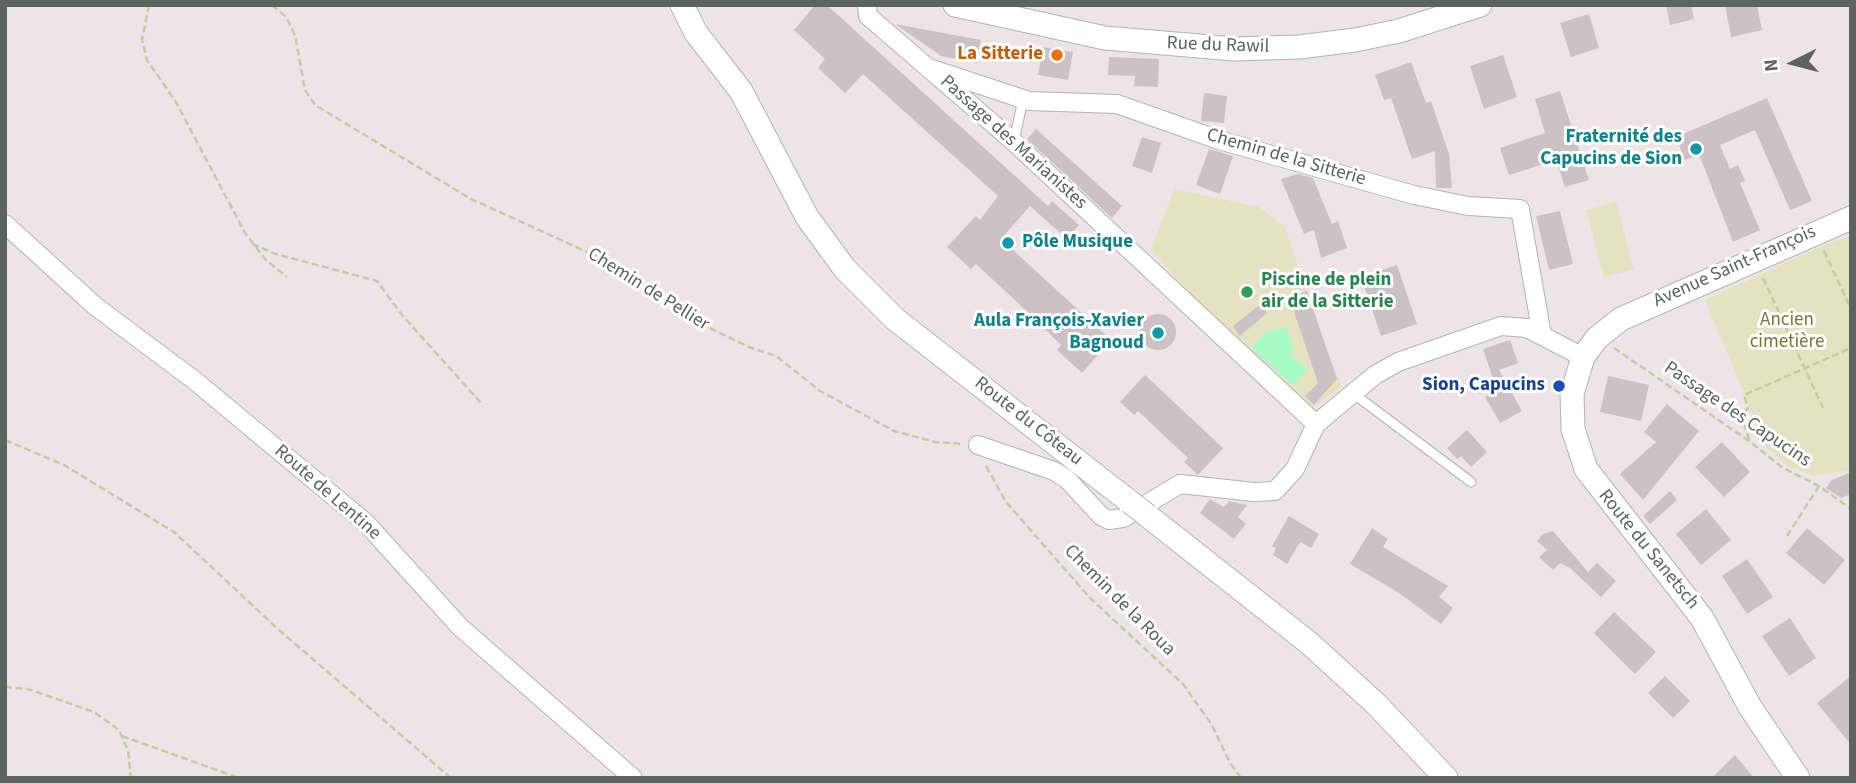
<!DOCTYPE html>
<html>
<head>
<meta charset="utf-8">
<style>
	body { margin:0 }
	#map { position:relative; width:1856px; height:783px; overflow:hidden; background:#eee4e7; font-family:"Source Sans 3",sans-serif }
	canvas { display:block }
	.frame { position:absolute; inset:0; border:7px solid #5c6460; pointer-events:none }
	.north { position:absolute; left:1758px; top:28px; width:70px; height:70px; -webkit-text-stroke:5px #fff; paint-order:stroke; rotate:264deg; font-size:19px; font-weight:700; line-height:28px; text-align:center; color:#5c6460 }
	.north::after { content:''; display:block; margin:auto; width:24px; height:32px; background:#5c6460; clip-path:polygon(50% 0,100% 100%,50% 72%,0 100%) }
</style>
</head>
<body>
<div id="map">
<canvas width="1856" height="783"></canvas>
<div class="frame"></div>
<div class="north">N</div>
</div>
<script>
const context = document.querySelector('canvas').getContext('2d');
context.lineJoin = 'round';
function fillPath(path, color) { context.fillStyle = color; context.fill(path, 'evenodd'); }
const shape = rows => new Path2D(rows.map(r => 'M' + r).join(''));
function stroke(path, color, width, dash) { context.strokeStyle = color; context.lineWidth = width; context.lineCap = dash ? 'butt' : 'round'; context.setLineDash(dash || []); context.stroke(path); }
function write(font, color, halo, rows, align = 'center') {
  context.font = font + ' "Source Sans 3",sans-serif'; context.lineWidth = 6; context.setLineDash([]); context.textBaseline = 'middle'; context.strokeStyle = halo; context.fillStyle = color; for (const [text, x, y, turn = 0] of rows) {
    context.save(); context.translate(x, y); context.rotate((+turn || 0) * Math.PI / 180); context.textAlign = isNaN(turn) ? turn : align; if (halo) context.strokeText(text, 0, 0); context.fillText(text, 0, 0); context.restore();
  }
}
fillPath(shape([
	[1174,189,1259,207,1285,227,1325,347,1342,386,1309,410,1225,333,1151,250],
	[1616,202,1634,269,1604,277,1586,210],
	[1851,236,1851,470,1814,476,1789,467,1767,448,1705,300,1822,246]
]), '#e5e2c1');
fillPath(shape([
	[1286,327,1294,350,1290,355,1307,370,1293,386,1251,347,1265,333]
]), '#a6fcc4');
fillPath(shape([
	[815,5,827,5,1048,206,1052,201,1079,225,1067,239,1030,206,1001,239,1111,340,1082,373,1057,350,1061,345,1016,301,976,264,971,269,947,247,976,216,980,220,998,196,863,74,845,93,818,68,825,59,794,30],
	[1666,5,1691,5,1694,19,1670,25],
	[1725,5,1757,5,1762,30,1731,37],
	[1589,14,1599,48,1571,57,1560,23],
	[895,24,981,40,977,63,941,56],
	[1043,47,1073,52,1068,80,1038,75],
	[1503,55,1517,97,1484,109,1470,66],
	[1109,57,1159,59,1158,87,1134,86,1135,76,1108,75],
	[1411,62,1426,103,1431,101,1449,154,1452,188,1436,188,1435,151,1412,159,1391,98,1384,100,1375,75],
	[1560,91,1589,180,1565,187,1556,160,1509,175,1500,148,1545,133,1535,99],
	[1204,93,1227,96,1224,123,1201,121],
	[1767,98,1812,201,1790,210,1755,130,1720,145,1730,169,1738,165,1745,181,1740,183,1760,230,1733,242,1699,154,1685,160,1676,137],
	[1036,129,1122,206,1112,218,1027,139],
	[1142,137,1161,143,1152,173,1132,166],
	[1209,149,1233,156,1220,194,1196,185],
	[1298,174,1313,178,1332,224,1338,221,1347,248,1321,258,1314,230,1304,234,1281,179],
	[1560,211,1573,264,1549,270,1536,216],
	[1397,265,1417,324,1381,336,1361,277],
	[1307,291,1337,379,1314,405,1305,396,1318,383,1289,297],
	[1261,304,1267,313,1240,336,1233,326],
	'1140 332a18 18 0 1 1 36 0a18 18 0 1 1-36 0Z',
	[1510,340,1518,363,1499,370,1522,411,1500,423,1485,397,1497,390,1483,349],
	[1145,375,1223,448,1198,475,1184,462,1188,458,1138,411,1134,415,1120,402],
	[1608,376,1649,385,1641,421,1600,412],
	[1667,404,1699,431,1643,500,1620,474,1656,442,1644,432],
	[1467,430,1487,452,1471,467,1461,456,1457,459,1447,448],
	[1722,442,1750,472,1724,497,1695,467],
	[1851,472,1851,494,1841,498,1826,488,1832,480],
	[1670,491,1677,500,1650,524,1643,516],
	[1210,499,1224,507,1229,501,1247,505,1238,517,1246,524,1234,539,1200,513],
	[1706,509,1731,540,1701,565,1676,534],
	[1289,516,1319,534,1311,548,1300,542,1287,564,1273,555,1276,548,1272,546],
	[1372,528,1388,539,1383,547,1448,586,1439,597,1453,608,1441,624,1399,593,1350,564],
	[1807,528,1845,560,1824,585,1786,553],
	[1553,531,1588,572,1597,563,1616,581,1601,597,1570,568,1560,563,1553,570,1539,557,1547,550,1537,541,1543,534],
	[1747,559,1773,597,1747,614,1722,576],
	[1614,612,1656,652,1635,674,1594,633],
	[1790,618,1816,658,1789,676,1762,636],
	[1665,676,1690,701,1673,718,1648,693],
	[1851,676,1851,745,1817,703],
	[1735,755,1754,778,1712,778]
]), '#ccc2c6');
const service = shape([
	[1014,142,1023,99],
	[1354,394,1471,482]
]);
const minor = shape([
	[867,5,868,16,1014,142,1316,424],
	[932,69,1029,101,1117,104,1219,140,1414,195,1468,206,1520,209,1542,335],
	[5,224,95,306,194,380,366,523,460,627,633,778],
	[978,445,1054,471,1067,479,1101,516,1109,520,1123,518,1180,484,1254,492,1275,491,1295,469,1316,424,1375,375,1398,362,1501,326,1527,328,1583,357]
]);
const tertiary = shape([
	[682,5,696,33,741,91,807,217,845,269,895,319,1130,502],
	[955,5,1105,38,1234,49,1299,47,1355,40,1399,31,1480,5],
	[1148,516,1309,643,1376,704,1446,778],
	[1798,778,1750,707,1702,618,1586,469,1573,429,1572,394,1583,357,1597,338,1621,319,1851,218]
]);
stroke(service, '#afb6b3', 11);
stroke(minor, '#afb6b3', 20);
stroke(tertiary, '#afb6b3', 25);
stroke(shape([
	[149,5,142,39,147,60,176,102,245,233,266,260,287,277],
	[272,5,286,17,295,35,305,90,315,105,471,199,609,262,695,321,749,347,776,356,820,391,894,431,935,442,963,444],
	[252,244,276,254,377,281,402,315,482,404],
	[1824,251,1851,309],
	[1763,278,1823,408],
	[1614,348,1749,441,1783,468,1819,486,1851,509],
	[5,440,64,465,174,532,279,630,451,778],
	[1749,440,1741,413,1748,409,1744,395,1851,348],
	[986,466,1006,502,1091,599,1183,684,1212,725,1230,763,1241,778],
	[1787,536,1819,486],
	[5,687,28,689,94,712,119,730,128,751,131,778],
	[122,736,239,778]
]), '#c4cd9f', 2.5, [7, 3.5]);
stroke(service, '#fff', 9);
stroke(minor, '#fff', 18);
stroke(tertiary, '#fff', 23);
const tertiaryBridge = shape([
	[1130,502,1148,516]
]);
stroke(tertiaryBridge, '#afb6b3', 25, []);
stroke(tertiaryBridge, '#fff', 23);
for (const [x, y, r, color] of [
	[1057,55,7,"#e8710a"],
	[1696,149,7,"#0f9aa8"],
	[1008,243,7,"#0f9aa8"],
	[1247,292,7,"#2e9e5b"],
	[1158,333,7,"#0f9aa8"],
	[1559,386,7,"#1a4fb4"]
]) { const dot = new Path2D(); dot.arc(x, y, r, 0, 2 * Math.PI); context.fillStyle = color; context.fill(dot); stroke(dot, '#fff', 2.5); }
write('19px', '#5c6460', '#fff', [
	["Rue du Rawil",1218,46,2],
	["Passage des Marianistes",1013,143,42],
	["Chemin de la Sitterie",1286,158,16],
	["Avenue Saint-François",1735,267,-24],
	["Chemin de Pellier",648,290,32],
	["Passage des Capucins",1737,415,34],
	["Route du Côteau",1028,422,38],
	["Route de Lentine",327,493,41],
	["Route du Sanetsch",1648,550,51],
	["Chemin de la Roua",1119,601,45]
]);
write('bold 19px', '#c56008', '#fff', [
	["La Sitterie",1043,55]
], 'right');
write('bold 19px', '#0d838f', '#fff', [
	["Fraternité des",1682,138],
	["Capucins de Sion",1682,160],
	["Pôle Musique",1022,243,"left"],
	["Aula François-Xavier",1144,322],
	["Bagnoud",1144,344]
], 'right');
write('bold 19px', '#27864d', '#fff', [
	["Piscine de plein",1261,281],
	["air de la Sitterie",1261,303]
], 'left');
write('19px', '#7a7835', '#fff', [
	["Ancien",1787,321],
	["cimetière",1787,343]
]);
write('bold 19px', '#164399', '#fff', [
	["Sion, Capucins",1545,386]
], 'right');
</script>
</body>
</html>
